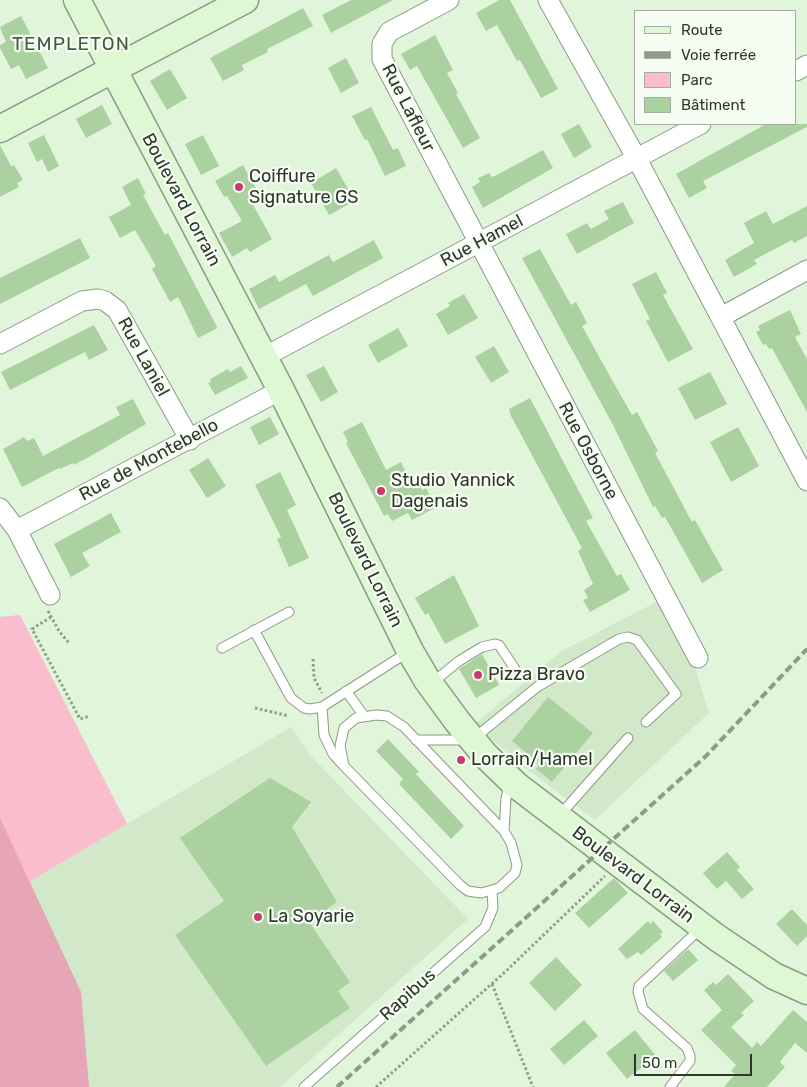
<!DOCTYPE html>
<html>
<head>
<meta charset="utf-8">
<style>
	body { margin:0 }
	#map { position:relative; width:807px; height:1087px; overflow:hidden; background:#e1f5db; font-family:Rubik,sans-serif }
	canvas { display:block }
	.legend { position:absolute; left:634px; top:10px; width:162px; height:115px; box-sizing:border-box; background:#f6fef3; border:1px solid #a6aea3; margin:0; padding:6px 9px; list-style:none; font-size:15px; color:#2f362c }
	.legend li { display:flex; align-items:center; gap:10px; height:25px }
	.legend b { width:25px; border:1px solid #a6aea3 }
	.scale { position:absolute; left:634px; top:1054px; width:118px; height:22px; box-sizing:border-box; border:2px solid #2f362c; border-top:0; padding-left:6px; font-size:15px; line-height:18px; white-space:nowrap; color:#2f362c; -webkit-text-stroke:4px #f6fef3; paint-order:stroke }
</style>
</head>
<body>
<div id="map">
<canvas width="807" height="1087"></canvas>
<ul class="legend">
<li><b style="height:6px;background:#def8d4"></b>Route</li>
<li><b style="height:6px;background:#8d9b88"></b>Voie ferrée</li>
<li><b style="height:14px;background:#fabdcd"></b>Parc</li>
<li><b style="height:14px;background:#acd1a0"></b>Bâtiment</li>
</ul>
<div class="scale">50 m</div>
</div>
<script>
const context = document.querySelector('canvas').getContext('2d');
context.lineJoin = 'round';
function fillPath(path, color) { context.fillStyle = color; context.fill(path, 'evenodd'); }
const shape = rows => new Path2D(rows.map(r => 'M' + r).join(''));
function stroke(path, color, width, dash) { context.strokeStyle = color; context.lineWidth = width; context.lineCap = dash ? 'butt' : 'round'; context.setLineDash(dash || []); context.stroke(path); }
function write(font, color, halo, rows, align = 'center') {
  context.font = font + ' Rubik,sans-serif'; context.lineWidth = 4.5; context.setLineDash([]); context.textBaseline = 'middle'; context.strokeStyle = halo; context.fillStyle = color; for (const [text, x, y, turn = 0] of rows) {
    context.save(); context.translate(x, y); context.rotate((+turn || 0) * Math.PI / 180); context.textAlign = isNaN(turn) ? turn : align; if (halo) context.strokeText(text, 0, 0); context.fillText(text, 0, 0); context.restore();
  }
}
fillPath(shape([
	[662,599,695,667,709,713,595,820,524,767,475,724,560,652],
	[291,727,310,755,468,919,280,1087,0,1087,0,899]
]), '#d1e9c9');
fillPath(shape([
	[20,615,127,824,0,899,0,617]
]), '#fabdcd');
fillPath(shape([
	[0,818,81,992,89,1087,0,1087]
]), '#e6a6b7');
fillPath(shape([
	[351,0,393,0,331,33,322,15],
	[499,0,510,0,558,89,541,98,520,60,517,61,497,25,486,31,476,13],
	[303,8,313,26,267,49,268,52,242,65,244,70,223,81,210,58],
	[21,16,48,68,26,79,19,65,11,69,0,48,0,45,6,42,0,27],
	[435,35,453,70,447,73,458,93,456,94,480,138,463,148,417,66,410,70,401,54],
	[346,58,359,83,341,93,328,68],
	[170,69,187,98,167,110,150,81],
	[102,105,112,124,86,138,76,119],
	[371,107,393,150,398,148,406,166,385,176,367,139,365,140,352,116],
	[579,124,592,147,574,158,561,134],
	[766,124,807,124,807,127,703,181,707,188,689,198,676,174],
	[44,135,59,166,48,172,42,159,37,162,28,143],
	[203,135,219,166,201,175,185,144],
	[0,145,11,166,14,165,23,180,17,183,19,187,0,197],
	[543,150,553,168,483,208,472,187,480,182,478,178,489,173,492,177,495,176],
	[243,165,258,192,255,194,259,200,252,203,272,239,250,252,247,248,232,257,219,233,242,221,227,196,224,197,215,181],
	[336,168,355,201,329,215,311,183],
	[138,178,146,194,143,195,165,235,168,233,217,327,216,329,198,338,178,297,170,302,152,269,156,266,135,230,120,238,109,217,131,205,122,187],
	[623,202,634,223,577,254,566,234,587,223,591,229,609,219,604,211],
	[807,206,807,236,794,243,792,240,754,260,757,264,734,277,725,260,754,243,744,223,766,211,773,224],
	[80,238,90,258,0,304,0,278],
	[374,240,383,258,313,296,306,284,259,309,249,289,275,275,279,282,329,255,333,262],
	[540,249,571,305,576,302,587,323,582,326,607,371,632,415,637,412,658,451,655,453,692,522,695,520,723,570,702,583,665,517,662,518,655,506,653,507,613,425,522,258],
	[656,272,667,293,663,295,693,349,668,362,646,321,650,319,632,284],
	[464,294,478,318,448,335,436,314,450,306,448,303],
	[790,310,801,334,795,337,807,359,807,412,772,348,769,349,766,344,763,345,756,332,760,330,758,326],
	[94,325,108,350,89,360,85,352,10,390,1,372],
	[398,328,408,346,378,363,368,345],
	[494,346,509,372,491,383,475,357],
	[241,366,248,378,215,395,208,383,211,382,210,379,228,369,230,372],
	[324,366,338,392,321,402,306,375],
	[710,372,727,404,695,420,678,388],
	[530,398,593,518,586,521,617,576,621,574,630,590,590,612,583,600,588,598,584,590,593,584,578,551,582,548,511,416,509,409],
	[133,399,146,424,96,453,74,465,73,463,60,469,59,468,22,487,3,449,24,437,27,441,34,438,43,456,120,415,116,407],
	[270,417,279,434,259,445,250,427],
	[362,422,386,470,401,462,414,488,420,486,422,490,426,488,436,506,433,509,412,520,408,513,392,521,388,514,384,516,346,443,348,442,343,432],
	[738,427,759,466,731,482,710,442],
	[208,458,226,486,207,498,189,470],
	[280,472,296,505,287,510,309,558,289,567,277,539,281,537,255,485],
	[111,513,121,532,82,553,90,566,71,577,54,544],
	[454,575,479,626,445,644,428,613,425,615,415,598],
	[482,654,499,685,476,698,459,669],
	[548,697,593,733,552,782,536,769,540,764,512,741],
	[388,739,419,772,416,774,464,826,451,839,399,784,403,779,376,751],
	[270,778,311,802,292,827,337,902,309,922,350,982,338,991,350,1008,266,1066,175,935,224,901,180,838],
	[727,852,740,867,737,870,754,889,742,899,726,881,717,889,703,873],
	[614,878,628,893,589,928,575,913],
	[792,909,807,925,807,936,797,946,776,924],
	[648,921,650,924,653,921,663,932,660,934,662,937,641,955,638,952,627,959,618,949],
	[688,949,698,960,673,981,664,971],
	[556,957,582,985,555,1011,529,983],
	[728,974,754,1001,741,1013,744,1015,731,1027,752,1048,757,1042,761,1046,793,1010,807,1022,807,1053,795,1043,780,1062,785,1067,767,1087,724,1087,735,1074,731,1071,736,1065,701,1030,722,1010,704,990,713,982,716,985],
	[584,1020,598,1036,564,1065,550,1049],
	[635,1030,656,1056,627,1079,606,1053]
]), '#acd1a0');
const lane = shape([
	[254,630,291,698,304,708,310,709,322,707,408,652],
	[222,648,289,612],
	[432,683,459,661,482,647,495,644,499,645,515,669],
	[346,691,364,716],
	[322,707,324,735,333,754,342,764],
	[376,715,387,716,404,727,504,831,511,843,517,865,515,873,499,888,481,893,468,891,460,885,344,766,340,746,344,728,356,718,376,715],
	[416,740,472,740,537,687,619,639,628,637,637,640,676,694,646,722],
	[560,815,628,738],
	[504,831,506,798,510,783],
	[304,1087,485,927,493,908,492,891],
	[670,1087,690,1061,690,1056,687,1048,643,1009,638,992,639,986,700,929]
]);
const street = shape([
	[449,0,389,32,382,44,382,59,698,658],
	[548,0,637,159,807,481],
	[796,71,807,65],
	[721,317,807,270],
	[0,344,82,301,98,299,105,301,117,310,190,440],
	[264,357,701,124],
	[0,508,17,530,50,595],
	[17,530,281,390]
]);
const secondary = shape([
	[77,0,281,390,410,651,427,680,457,721,485,755,516,785,716,937,774,976,807,991],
	[0,129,245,0]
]);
stroke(lane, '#8a9c85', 11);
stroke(street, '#8a9c85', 21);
stroke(secondary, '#8a9c85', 29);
stroke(shape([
	[48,611,59,631,69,643],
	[51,617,32,629,80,719,90,716],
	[313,659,314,678,322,693],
	[255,708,289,716],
	[492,984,533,1087],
	[376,1087,505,972,605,876]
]), '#909e8b', 3, [2.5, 2.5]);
stroke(lane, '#fff', 9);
stroke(street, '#fff', 19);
stroke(secondary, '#def8d4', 26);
stroke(shape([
	[337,1087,706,756,807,649]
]), '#8d9b88', 4, [8, 4]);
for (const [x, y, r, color] of [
	[239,187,5,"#c63a6f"],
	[381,491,5,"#c63a6f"],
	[478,675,5,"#c63a6f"],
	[461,760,5,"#c63a6f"],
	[258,917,5,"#c63a6f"]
]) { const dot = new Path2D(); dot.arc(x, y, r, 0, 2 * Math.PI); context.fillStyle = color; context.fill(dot); stroke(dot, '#f6fef3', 2); }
write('18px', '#2f362c', '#f6fef3', [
	["Rue Lafleur",408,108,63],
	["Boulevard Lorrain",181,200,62],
	["Rue Hamel",482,241,-28],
	["Rue Laniel",143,357,61],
	["Rue Osborne",588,451,62],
	["Rue de Montebello",149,460,-28],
	["Boulevard Lorrain",365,560,64],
	["Boulevard Lorrain",633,875,37],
	["Rapibus",408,995,-42]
]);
write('18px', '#2f362c', '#f6fef3', [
	["Coiffure",249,177],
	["Signature GS",249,198],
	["Studio Yannick",391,481],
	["Dagenais",391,502],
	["Pizza Bravo",488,675],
	["Lorrain/Hamel",471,760],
	["La Soyarie",268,917]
], 'left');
context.letterSpacing = '1px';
write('19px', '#475842', '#f6fef3', [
	["TEMPLETON",71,45]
]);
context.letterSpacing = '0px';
</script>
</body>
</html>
